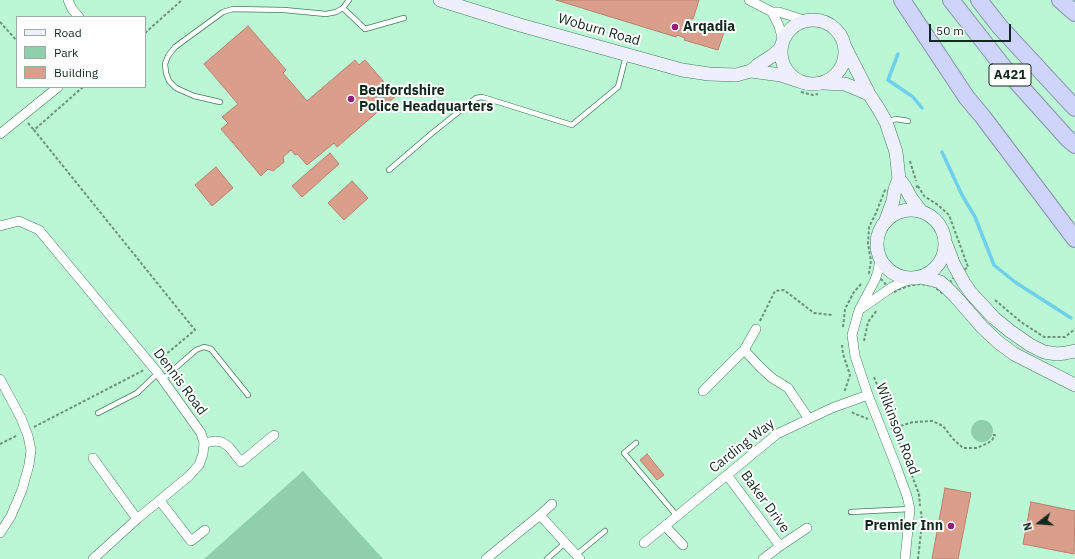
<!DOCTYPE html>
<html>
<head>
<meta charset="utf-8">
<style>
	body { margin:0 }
	#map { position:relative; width:1075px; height:559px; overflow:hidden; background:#bbf7d5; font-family:"IBM Plex Sans",sans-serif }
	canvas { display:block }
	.legend { position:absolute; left:16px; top:16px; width:130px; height:72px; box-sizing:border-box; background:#fff; border:1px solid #a0a9a5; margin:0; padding:5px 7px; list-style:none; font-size:12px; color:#11291d }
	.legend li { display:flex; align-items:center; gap:8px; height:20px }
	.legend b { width:20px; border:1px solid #a0a9a5 }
	.north { position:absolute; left:1019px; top:503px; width:40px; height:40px; -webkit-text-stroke:3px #fff; paint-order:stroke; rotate:253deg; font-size:11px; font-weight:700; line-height:16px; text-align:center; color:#11291d }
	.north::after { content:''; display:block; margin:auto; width:14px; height:18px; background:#11291d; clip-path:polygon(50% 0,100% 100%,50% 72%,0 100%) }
	.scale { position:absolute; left:929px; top:24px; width:82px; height:18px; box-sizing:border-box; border:2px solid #11291d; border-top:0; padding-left:5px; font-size:12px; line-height:14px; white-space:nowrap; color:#11291d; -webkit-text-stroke:3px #fff; paint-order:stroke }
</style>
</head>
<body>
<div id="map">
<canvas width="1075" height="559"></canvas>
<ul class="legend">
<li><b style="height:5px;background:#edeffd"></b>Road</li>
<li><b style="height:11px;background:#8fcfac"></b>Park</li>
<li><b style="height:11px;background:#da9f8b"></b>Building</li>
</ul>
<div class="north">N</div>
<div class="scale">50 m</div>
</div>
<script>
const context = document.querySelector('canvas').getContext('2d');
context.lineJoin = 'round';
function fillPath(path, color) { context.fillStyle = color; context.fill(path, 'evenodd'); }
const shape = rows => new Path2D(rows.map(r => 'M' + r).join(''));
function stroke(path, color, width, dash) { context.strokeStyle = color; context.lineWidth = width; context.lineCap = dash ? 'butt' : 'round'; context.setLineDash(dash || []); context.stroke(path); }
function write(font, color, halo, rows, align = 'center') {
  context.font = font + ' "IBM Plex Sans",sans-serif'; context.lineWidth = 4; context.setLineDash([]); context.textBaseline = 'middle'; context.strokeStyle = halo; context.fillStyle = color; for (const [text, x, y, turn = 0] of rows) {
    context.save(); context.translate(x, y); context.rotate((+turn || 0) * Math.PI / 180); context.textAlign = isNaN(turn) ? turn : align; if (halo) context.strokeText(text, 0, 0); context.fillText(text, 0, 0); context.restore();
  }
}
fillPath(shape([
	'971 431a11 11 0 1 1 22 0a11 11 0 1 1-22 0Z',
	[303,471,383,559,204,559]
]), '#8fcfac');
stroke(shape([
	[898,54,888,80,913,97,922,108],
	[942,152,962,195,975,217,994,265,1015,282,1071,318]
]), '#6fd0ec', 3.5);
const building = shape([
	[556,0,699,0,693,19,690,19,689,22,724,32,718,50,684,40,685,38,677,35,676,37,556,0],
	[248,26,286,70,283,73,307,101,355,60,359,65,365,60,396,96,337,147,334,143,307,165,297,154,295,155,291,150,283,157,284,162,273,171,268,169,261,176,221,129,228,123,222,117,238,104,204,64,248,26],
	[330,153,339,164,302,197,292,186,330,153],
	[216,167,233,188,212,206,195,185,216,167],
	[352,181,368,198,344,220,328,203,352,181],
	[647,454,664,475,657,480,640,460,647,454],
	[945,488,971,493,958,559,932,559,945,488],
	[1031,502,1075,511,1074,554,1023,544,1031,502]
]);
fillPath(building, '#da9f8b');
stroke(building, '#b9806d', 1);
const service = shape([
	[343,8,365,29,404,18],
	[220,102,194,96,176,88,169,81,166,73,165,64,168,56,175,47,223,12,233,9,284,10,326,14,336,12,343,8,349,0],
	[886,122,896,119,908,121],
	[389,170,431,134,476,98,482,97,572,125,618,87,626,56],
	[163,379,196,350,204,347,211,349,248,395],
	[98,413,137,393,158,373],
	[636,443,624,453,677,516],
	[851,512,910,509],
	[576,555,605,531],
	[547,559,565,543]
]);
const minor = shape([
	[68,0,72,9,79,17],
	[749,0,772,12,779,12,807,21],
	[772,12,779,26,783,41],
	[0,134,58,87],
	[0,226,19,221,39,230,158,373,201,433,204,443,203,454,199,465,189,476,137,519,93,559],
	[880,259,878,271,875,280,859,310,852,335,855,356,868,395,896,466,907,496,910,509,905,559],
	[862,308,892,287,903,282,916,278],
	[744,350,756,329],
	[0,379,21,418,28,436,31,450,29,465,22,490,11,516,0,533],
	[703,391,744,350,761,368,772,378,788,388,809,419],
	[204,443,215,441,222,442,229,447,241,462,274,435],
	[93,458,137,519],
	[727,475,780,546,763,559],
	[160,501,191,541,205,530],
	[540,515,552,504],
	[665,526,683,545],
	[644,543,777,434,832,408,868,395],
	[780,546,807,528],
	[486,559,540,515,580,559]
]);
const secondary = shape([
	[440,0,520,25,682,70,709,74,736,75,751,71,781,75,799,81],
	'781 52a32 32 0 1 1 64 0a32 32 0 1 1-64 0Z',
	[845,47,869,94,878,108,886,122,896,152,899,179,895,189,893,201,886,220],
	[751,71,758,65,772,56,779,50,782,45],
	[823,83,845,84,869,94],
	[899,179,905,187,911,198,920,210],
	'877 244a34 34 0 1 1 68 0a34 34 0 1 1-68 0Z',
	[946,244,954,265,964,283,971,293,994,318,1010,331,1030,345,1044,352,1057,354,1065,353,1075,351],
	[920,277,934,280,940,282,946,287,955,296,982,327,998,342,1014,354,1075,385]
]);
const trunk = shape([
	[902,0,967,98,983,117,1075,239],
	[951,0,1005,69,1067,138,1075,145],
	[979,0,1000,27,1075,108],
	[1060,0,1075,13]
]);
stroke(service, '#447d5f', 6);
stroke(minor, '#447d5f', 10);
stroke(secondary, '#447d5f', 14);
stroke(trunk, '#8591ac', 18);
stroke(shape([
	[0,22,17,41],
	[145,33,182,0],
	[83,87,34,130,195,330,159,360],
	[801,92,813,95,818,94],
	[28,123,34,130],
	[910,161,916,181],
	[918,186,924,196,938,205,949,215,968,267,959,274,954,277,942,293,933,286,920,284,908,286,898,290,893,293,882,280,869,273,871,261,868,244,869,227,876,213,885,190,902,193,918,186],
	[995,300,1021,322,1044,337,1065,337,1075,329],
	[760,321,775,291,784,290,814,313,832,315],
	[843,327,845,309,854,292,861,284],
	[864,341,868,322,877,310],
	[842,345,843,354,850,375,844,393],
	[874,377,919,494,920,506],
	[852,412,853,413,868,419],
	[34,427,144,370],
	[891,429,913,422,932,421,943,426,953,439,963,448,977,448,988,443,992,440,995,435,993,435],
	[0,444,18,435],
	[918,559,922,523,921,510]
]), '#69947c', 2, [3, 2]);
stroke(service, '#fff', 4.5);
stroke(minor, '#fff', 9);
stroke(secondary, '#edeffd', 13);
stroke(trunk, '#cfd4fa', 16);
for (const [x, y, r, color] of [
	[675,27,4,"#951d79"],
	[351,99,4,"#951d79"],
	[951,526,4,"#951d79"]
]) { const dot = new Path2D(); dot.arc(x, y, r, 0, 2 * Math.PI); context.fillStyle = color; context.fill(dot); stroke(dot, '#fff', 1.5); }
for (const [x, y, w] of [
	[1010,75,42]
]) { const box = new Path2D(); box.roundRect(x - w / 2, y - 11, w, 22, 3); context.fillStyle = '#fff'; context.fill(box); stroke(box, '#11291d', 1); }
write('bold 13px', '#11291d', null, [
	["A421",1010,75]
]);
write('bold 14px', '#11291d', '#fff', [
	["Arqadia",683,27],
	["Bedfordshire",359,91],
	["Police Headquarters",359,107],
	["Premier Inn",943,526,"right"]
], 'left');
write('14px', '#11291d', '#fff', [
	["Woburn Road",599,30,16],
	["Dennis Road",180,382,53],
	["Wilkinson Road",897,429,69],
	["Carding Way",742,446,-38],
	["Baker Drive",765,502,54]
]);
</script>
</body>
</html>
